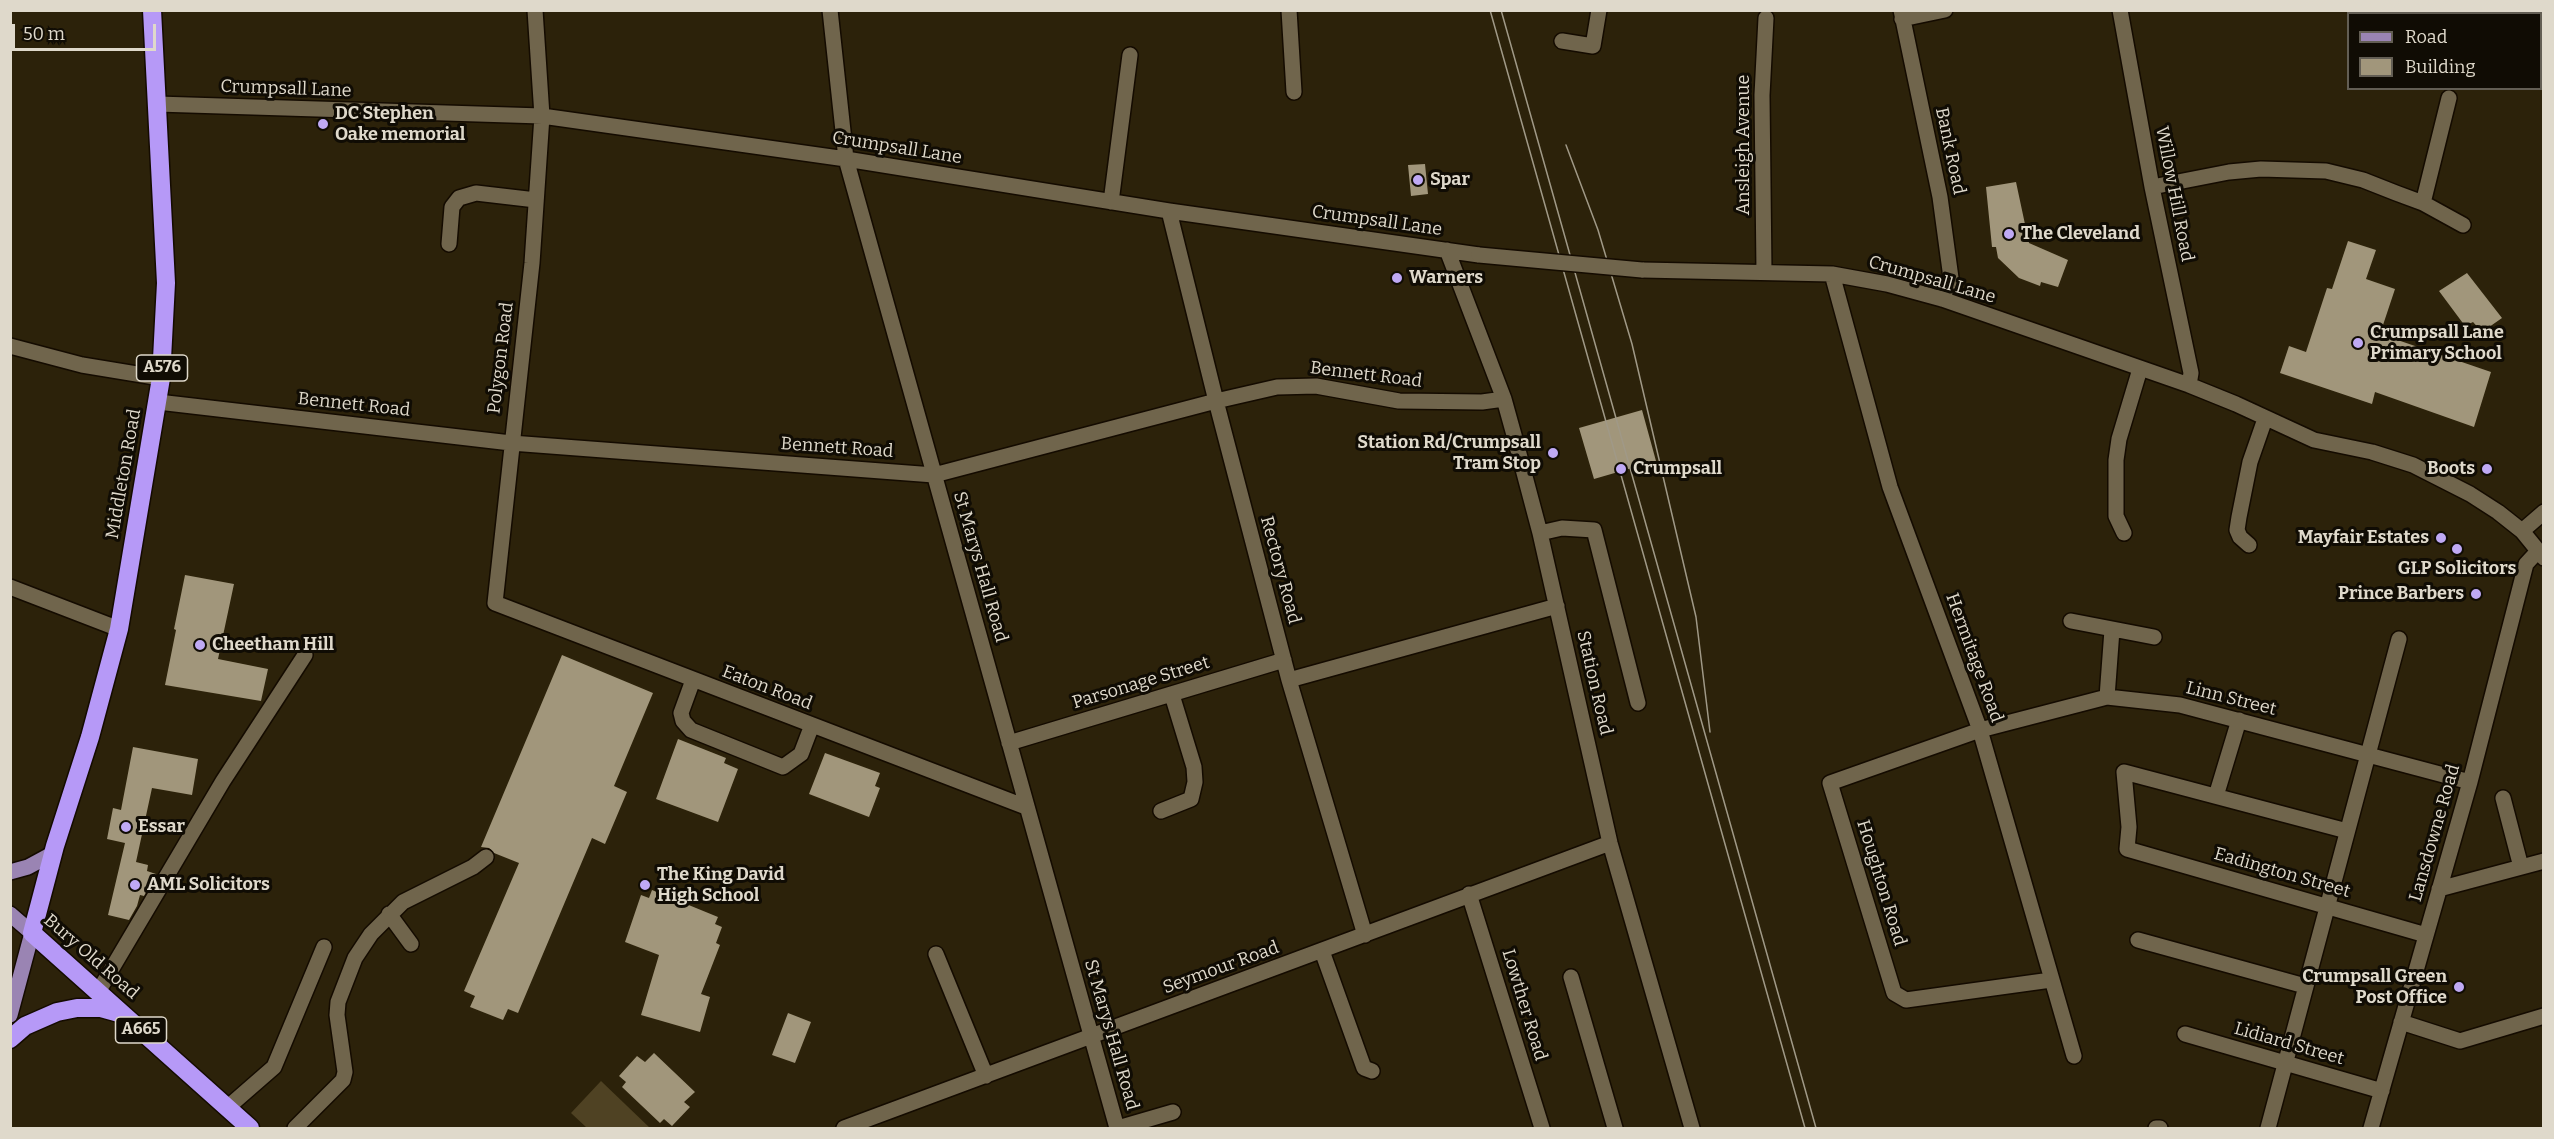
<!DOCTYPE html>
<html>
<head>
<meta charset="utf-8">
<style>
	body { margin:0 }
	#map { position:relative; width:2554px; height:1139px; overflow:hidden; background:#2c220a; font-family:Bitter,serif }
	canvas { display:block }
	.frame { position:absolute; inset:0; border:12px solid #dfd9cb; pointer-events:none }
	.legend { position:absolute; left:2347px; top:12px; width:195px; height:78px; box-sizing:border-box; background:#100c04; border:2px solid #635e54; margin:0; padding:8px 10px; list-style:none; font-size:18px; color:#dfd9cb }
	.legend li { display:flex; align-items:center; gap:12px; height:30px }
	.legend b { width:30px; border:2px solid #635e54 }
	.scale { position:absolute; left:12px; top:24px; width:144px; height:27px; box-sizing:border-box; border:3px solid #dfd9cb; border-top:0; padding-left:8px; font-size:18px; line-height:21px; white-space:nowrap; color:#dfd9cb; -webkit-text-stroke:4px #100c04; paint-order:stroke }
</style>
</head>
<body>
<div id="map">
<canvas width="2554" height="1139"></canvas>
<div class="frame"></div>
<ul class="legend">
<li><b style="height:8px;background:#9a84b3"></b>Road</li>
<li><b style="height:16px;background:#a1967b"></b>Building</li>
</ul>
<div class="scale">50 m</div>
</div>
<script>
const context = document.querySelector('canvas').getContext('2d');
context.lineJoin = 'round';
function fillPath(path, color) { context.fillStyle = color; context.fill(path, 'evenodd'); }
const shape = rows => new Path2D(rows.map(r => 'M' + r).join(''));
function stroke(path, color, width, dash) { context.strokeStyle = color; context.lineWidth = width; context.lineCap = dash ? 'butt' : 'round'; context.setLineDash(dash || []); context.stroke(path); }
function write(font, color, halo, rows, align = 'center') {
  context.font = font + ' Bitter,serif'; context.lineWidth = 6; context.setLineDash([]); context.textBaseline = 'middle'; context.strokeStyle = halo; context.fillStyle = color; for (const [text, x, y, turn = 0] of rows) {
    context.save(); context.translate(x, y); context.rotate((+turn || 0) * Math.PI / 180); context.textAlign = isNaN(turn) ? turn : align; if (halo) context.strokeText(text, 0, 0); context.fillText(text, 0, 0); context.restore();
  }
}
fillPath(shape([
	[601,1081,650,1128,587,1128,571,1113]
]), '#4f4223');
fillPath(shape([
	[1425,164,1428,194,1411,196,1408,165],
	[2016,182,2029,243,2068,260,2058,287,2041,282,2040,286,2019,278,1998,258,1996,247,1992,247,1986,187],
	[2348,241,2376,250,2366,279,2395,289,2380,334,2491,372,2474,427,2375,392,2372,404,2280,373,2289,346,2306,352,2327,288,2332,289],
	[2467,273,2502,318,2482,332,2473,322,2465,326,2439,291],
	[1642,410,1656,461,1594,479,1579,428],
	[185,575,234,584,218,659,268,669,261,701,165,685,176,630,174,629],
	[562,655,653,693,614,786,627,792,605,844,592,838,518,1013,508,1009,503,1020,470,1007,475,996,464,991,519,863,494,853,489,848,481,847],
	[678,739,726,758,724,763,738,769,718,822,656,799],
	[133,747,198,759,192,795,152,788,136,862,148,865,147,871,156,874,144,896,140,895,137,906,129,920,108,915,125,843,107,839,113,808,121,810],
	[825,753,880,773,875,786,880,788,869,817,809,794],
	[652,890,718,917,715,924,722,927,716,943,720,945,701,994,710,997,700,1032,641,1015,659,955,625,942,641,895,649,898],
	[788,1013,811,1022,795,1063,772,1055],
	[654,1053,695,1092,684,1102,690,1107,672,1126,664,1119,660,1123,622,1087,626,1082,619,1076,637,1056,645,1062]
]), '#a1967b');
const minor = shape([
	[535,10,542,116,532,263,495,603,1026,807],
	[830,10,846,159,1117,1128],
	[1289,10,1294,92],
	[1901,10,1940,197,1951,278,1942,299],
	[2120,10,2152,187,2191,373,2189,385],
	[1902,19,1945,10],
	[1562,41,1593,46,1599,10],
	[157,104,542,116,846,159,1169,211,1479,255],
	[2152,187,2229,172,2261,169,2326,171,2363,180,2396,193,2423,203,2463,225],
	[1111,202,1130,55],
	[2423,203,2449,98],
	[1169,211,1216,401,1289,680,1365,935],
	[449,244,452,207,459,198,476,193,536,200],
	[1447,250,1504,399,1514,435,1540,533,1610,843,1692,1128],
	[1642,270,1832,274,1887,284,1942,299,2189,385,2236,404,2314,440,2372,452,2413,465,2470,494,2498,512,2522,531,2544,558],
	[1764,272,1762,95,1766,18],
	[1832,274,1890,487,1980,730,2074,1056],
	[10,346,82,365,161,378],
	[158,402,511,443,934,475,1216,401,1277,387,1316,386,1399,401,1482,402,1504,399],
	[2522,531,2544,512],
	[1540,533,1562,528,1594,530,1638,703],
	[2124,533,2116,516,2116,460,2119,439,2140,369],
	[2249,545,2240,537,2237,530,2239,517,2250,462,2265,419],
	[10,587,119,629],
	[2071,621,2154,637],
	[693,680,681,713,683,721,691,730,783,767,801,754,812,725],
	[1289,680,1557,606],
	[2107,697,2112,630],
	[1009,743,1284,660],
	[2216,796,2239,720],
	[2503,798,2521,867],
	[1161,811,1191,799,1195,782,1194,767,1172,695],
	[2347,831,2124,772,2129,827,2127,849,2426,935],
	[2439,889,2544,861],
	[1469,894,1542,1128],
	[389,914,411,944],
	[2138,940,2305,986],
	[1322,951,1364,1068,1372,1071],
	[936,954,986,1076],
	[1571,977,1615,1128],
	[2051,980,1906,1000,1894,993,1830,783,1980,730,2107,697,2180,705,2470,782],
	[98,992,223,781,305,655],
	[2401,1022,2460,1041,2544,1016],
	[2185,1034,2382,1091],
	[227,1108,274,1067,324,947],
	[295,1128,343,1080,345,1072,337,1015,338,1002,355,958,371,934,403,902,473,867,486,857],
	[844,1128,1610,843],
	[1118,1128,1173,1112],
	[2156,1128,2160,1128],
	[2268,1128,2399,639],
	[2371,1128,2470,782,2526,564,2538,551]
]);
const major = shape([
	[10,872,28,867,52,854],
	[10,914,32,933,10,1015]
]);
const highway = shape([
	[152,10,166,283,161,378,119,629,90,737,55,846,32,933,250,1128],
	[10,1039,25,1026,57,1012,77,1008,101,1008,119,1013]
]);
stroke(minor, '#140b00', 18);
stroke(major, '#140b00', 18);
stroke(highway, '#140b00', 21);
stroke(minor, '#70654c', 15);
stroke(major, '#9a84b3', 15);
stroke(highway, '#b699f7', 18);
stroke(shape([
	[1490,10,1805,1128],
	[1501,10,1816,1128],
	[1566,145,1598,230,1632,344,1696,617,1710,732]
]), '#a09987', 1.5);
const minorBridge = shape([
	[1479,255,1642,270]
]);
stroke(minorBridge, '#140b00', 18, []);
stroke(minorBridge, '#70654c', 15);
for (const [x, y, r, color] of [
	[323,124,6,"#bfa9f4"],
	[1418,180,6,"#bfa9f4"],
	[2009,234,6,"#bfa9f4"],
	[1397,278,6,"#bfa9f4"],
	[2358,343,6,"#bfa9f4"],
	[1553,453,6,"#bfa9f4"],
	[1621,469,6,"#bfa9f4"],
	[2487,469,6,"#bfa9f4"],
	[2441,538,6,"#bfa9f4"],
	[2457,549,6,"#bfa9f4"],
	[2476,594,6,"#bfa9f4"],
	[200,645,6,"#bfa9f4"],
	[126,827,6,"#bfa9f4"],
	[135,885,6,"#bfa9f4"],
	[645,885,6,"#bfa9f4"],
	[2459,987,6,"#bfa9f4"]
]) { const dot = new Path2D(); dot.arc(x, y, r, 0, 2 * Math.PI); context.fillStyle = color; context.fill(dot); stroke(dot, '#100c04', 2); }
for (const [x, y, w] of [
	[162,368,51],
	[141,1030,51]
]) { const box = new Path2D(); box.roundRect(x - w / 2, y - 13, w, 26, 4.5); context.fillStyle = '#100c04'; context.fill(box); stroke(box, '#dfd9cb', 1.5); }
write('bold 16px', '#dfd9cb', null, [
	["A576",162,368],
	["A665",141,1030]
]);
write('18px', '#dfd9cb', '#100c04', [
	["Crumpsall Lane",286,89,2],
	["Ansleigh Avenue",1744,145,-90],
	["Crumpsall Lane",897,148,9],
	["Bank Road",1950,151,78],
	["Willow Hill Road",2174,194,79],
	["Crumpsall Lane",1377,221,8],
	["Crumpsall Lane",1932,280,16],
	["Polygon Road",501,358,-83],
	["Bennett Road",1366,375,7],
	["Bennett Road",354,405,6],
	["Bennett Road",837,448,4],
	["Middleton Road",124,474,-80],
	["St Marys Hall Road",980,567,74],
	["Rectory Road",1280,570,75],
	["Hermitage Road",1974,658,70],
	["Parsonage Street",1141,683,-17],
	["Station Road",1594,683,77],
	["Eaton Road",767,688,21],
	["Linn Street",2231,699,14],
	["Lansdowne Road",2435,833,-74],
	["Eadington Street",2282,873,16],
	["Houghton Road",1881,883,73],
	["Bury Old Road",91,957,41],
	["Seymour Road",1221,968,-20],
	["Lowther Road",1524,1005,73],
	["St Marys Hall Road",1111,1035,74],
	["Lidiard Street",2289,1044,16]
]);
write('bold 18px', '#dfd9cb', '#100c04', [
	["DC Stephen",335,114],
	["Oake memorial",335,135],
	["Spar",1430,180],
	["The Cleveland",2021,234],
	["Warners",1409,278],
	["Crumpsall Lane",2370,333],
	["Primary School",2370,354],
	["Station Rd/Crumpsall",1541,443,"right"],
	["Tram Stop",1541,464,"right"],
	["Crumpsall",1633,469],
	["Boots",2475,469,"right"],
	["Mayfair Estates",2429,538,"right"],
	["GLP Solicitors",2457,569,"center"],
	["Prince Barbers",2464,594,"right"],
	["Cheetham Hill",212,645],
	["Essar",138,827],
	["The King David",657,875],
	["High School",657,896],
	["AML Solicitors",147,885],
	["Crumpsall Green",2447,977,"right"],
	["Post Office",2447,998,"right"]
], 'left');
</script>
</body>
</html>
